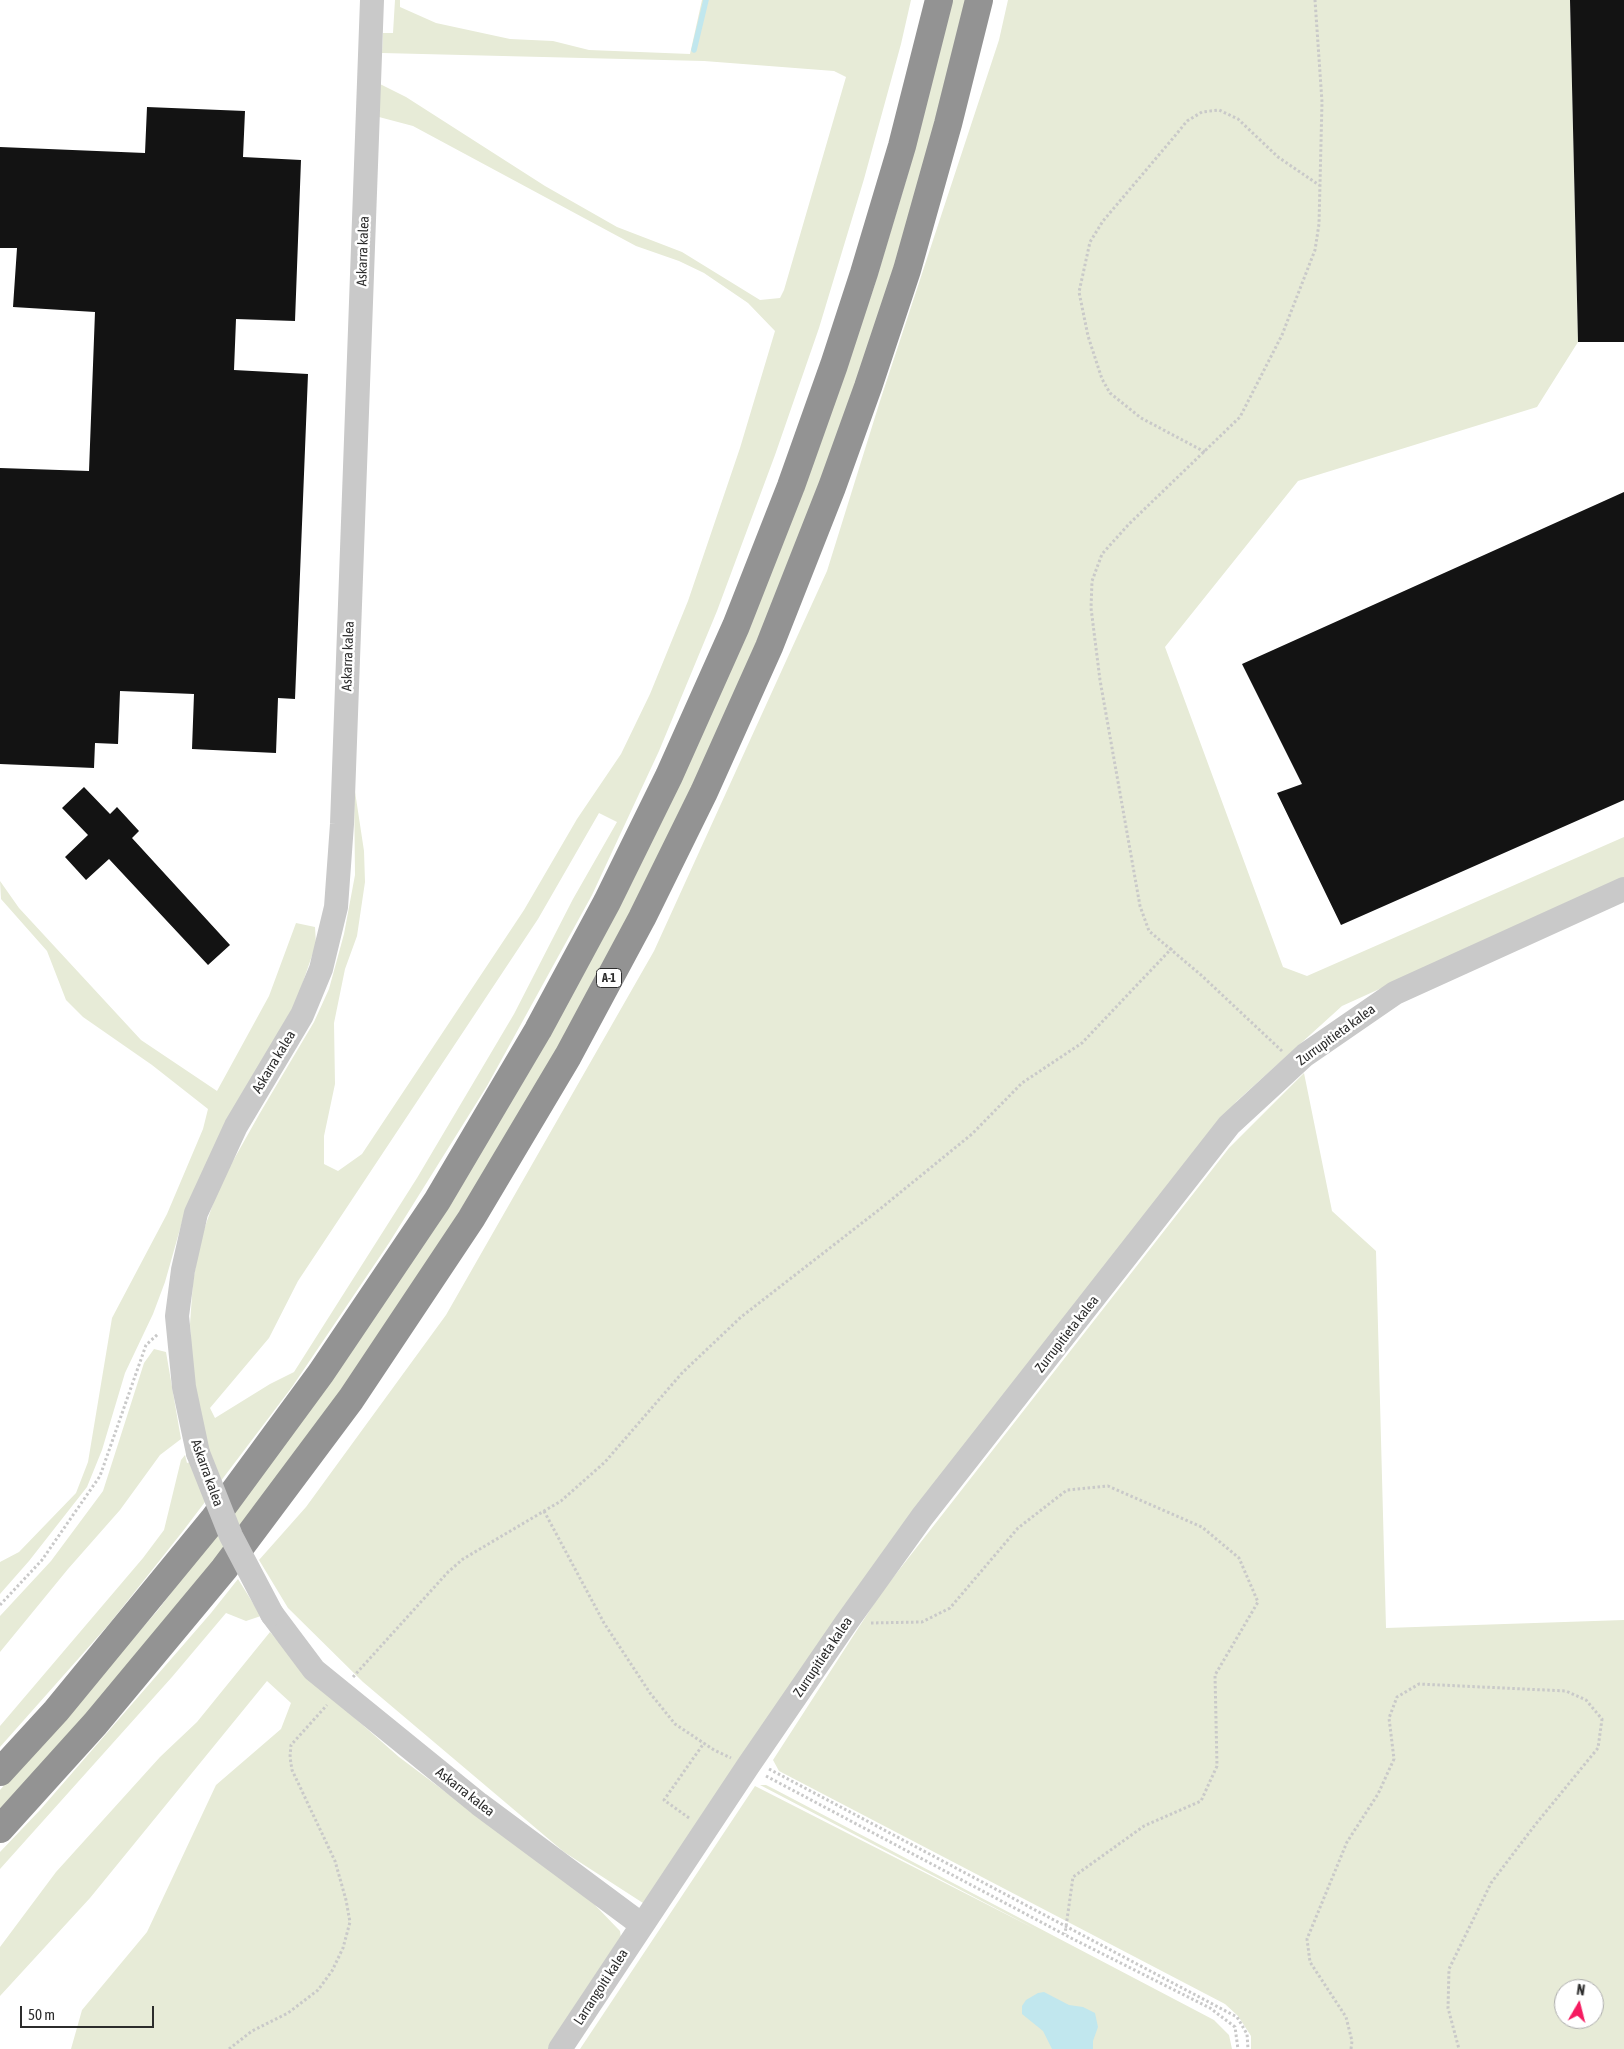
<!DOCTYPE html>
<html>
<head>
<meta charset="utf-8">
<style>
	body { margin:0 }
	#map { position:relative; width:1624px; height:2049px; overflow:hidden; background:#fff; font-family:"Asap Condensed",sans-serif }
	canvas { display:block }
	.north { position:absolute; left:1554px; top:1979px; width:50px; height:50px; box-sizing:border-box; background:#fff; border:1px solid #ababab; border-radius:50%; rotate:8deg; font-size:14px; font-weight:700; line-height:20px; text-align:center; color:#2c2c2c }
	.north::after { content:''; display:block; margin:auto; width:18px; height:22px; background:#f51b60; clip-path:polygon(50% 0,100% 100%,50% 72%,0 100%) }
	.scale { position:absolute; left:20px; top:2006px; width:134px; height:22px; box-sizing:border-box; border:2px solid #2c2c2c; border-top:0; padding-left:6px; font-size:15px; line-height:18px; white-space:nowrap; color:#2c2c2c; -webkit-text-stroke:4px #fff; paint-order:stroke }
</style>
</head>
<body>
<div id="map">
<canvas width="1624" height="2049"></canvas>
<div class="north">N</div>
<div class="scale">50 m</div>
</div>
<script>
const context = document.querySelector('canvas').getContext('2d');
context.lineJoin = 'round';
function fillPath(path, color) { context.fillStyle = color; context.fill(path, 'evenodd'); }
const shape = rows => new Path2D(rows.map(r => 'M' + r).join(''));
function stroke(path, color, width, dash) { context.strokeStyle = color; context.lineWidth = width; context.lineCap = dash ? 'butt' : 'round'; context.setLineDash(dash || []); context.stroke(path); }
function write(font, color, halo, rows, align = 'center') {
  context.font = font + ' "Asap Condensed",sans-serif'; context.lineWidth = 5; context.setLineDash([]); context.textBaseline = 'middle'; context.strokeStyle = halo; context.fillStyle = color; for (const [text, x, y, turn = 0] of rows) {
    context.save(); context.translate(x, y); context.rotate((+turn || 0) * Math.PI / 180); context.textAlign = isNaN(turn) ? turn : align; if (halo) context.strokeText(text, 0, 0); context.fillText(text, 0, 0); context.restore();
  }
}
fillPath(shape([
	[395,0,400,0,400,7,436,23,510,39,553,41,589,50,690,54,702,0,911,0,901,44,864,179,819,328,775,455,717,611,659,751,592,895,487,1086,389,1243,292,1387,183,1531,110,1623,0,1747,0,1726,143,1558,164,1530,181,1460,185,1455,187,1463,209,1456,193,1379,190,1324,193,1281,201,1238,220,1184,260,1113,314,1022,329,989,344,934,355,875,354,785,364,851,365,882,357,936,345,969,334,1023,335,1084,324,1136,324,1164,338,1171,362,1154,524,910,577,819,621,754,650,694,688,601,740,448,775,331,748,303,704,273,679,261,636,246,413,126,379,117,380,84,406,97,545,186,617,227,682,252,760,300,780,298,784,290,846,77,834,71,704,61,382,53,383,33,393,33],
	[599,813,617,822,573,899,514,1014,417,1178,294,1372,270,1384,215,1418,210,1408,269,1338,298,1281,538,919],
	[952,0,969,0,888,289,818,493,750,662,668,842,594,985,491,1161,389,1324,302,1447,176,1613,0,1814,0,1790,158,1610,291,1436,476,1158,802,491,874,287,907,177],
	[1008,0,1570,0,1578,342,1537,407,1298,481,1165,647,1283,967,1307,976,1624,837,1624,878,1342,1006,1237,1101,1162,1194,643,1903,564,1852,363,1682,288,1608,259,1560,306,1507,446,1315,654,951,827,571,880,401,999,40],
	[0,881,19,908,141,1040,217,1091,269,996,296,923,315,927,316,944,292,1014,186,1208,165,1282,153,1314,125,1373,102,1450,87,1487,29,1561,0,1594,0,1562,19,1552,76,1493,88,1462,112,1318,167,1214,203,1129,208,1109,152,1065,83,1017,66,1000,47,951,1,899],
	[1304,1073,1332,1211,1376,1251,1386,1628,1624,1620,1624,2049,1251,2049,1251,2036,1238,2016,1225,2004,779,1771,773,1760,881,1593,1229,1148],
	[1564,1989,1594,1989,1594,2019,1564,2019],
	[154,1349,166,1352,181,1439,160,1455,120,1510,68,1569,0,1652,0,1616,51,1561,103,1491,144,1363],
	[238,1579,261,1616,246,1621,226,1613,172,1677,0,1869,0,1852,40,1810,211,1613],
	[270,1632,314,1682,399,1757,592,1902,620,1931,622,1946,552,2049,71,2049,82,2010,147,1932,216,1785,281,1729,291,1703,267,1681,90,1898,0,1996,0,1947,56,1872,160,1757,197,1722],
	[760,1785,766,1785,774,1789,1214,2020,1229,2035,1232,2049,580,2049,755,1786,1039,1931]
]), '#e7ebd7');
fillPath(shape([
	[1044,1992,1069,2005,1083,2007,1095,2013,1098,2027,1093,2041,1093,2049,1052,2049,1043,2031,1022,2014,1022,2006,1026,2000,1038,1993]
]), '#c1e7ee');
stroke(shape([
	[694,50,706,0]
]), '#c1e7ee', 5.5);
fillPath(shape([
	[1570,0,1624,0,1624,342,1578,342],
	[147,107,245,111,243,157,301,160,295,321,236,319,234,370,308,374,295,699,278,698,276,753,192,749,194,694,120,691,118,744,95,743,94,768,0,764,0,468,89,471,95,312,13,307,17,248,0,248,0,147,145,153],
	[1624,492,1624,800,1341,925,1277,793,1302,784,1242,664],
	[84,787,110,814,117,807,139,831,132,838,230,945,208,965,109,859,86,880,65,857,88,835,62,808]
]), '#131313');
stroke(shape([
	[1205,452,1141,418,1110,393,1102,379,1088,336,1079,292,1090,242,1103,221,1174,137,1187,121,1202,112,1219,110,1238,119,1278,157,1319,185],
	[1282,1051,1201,975,1149,931,1140,906,1100,680,1091,608,1092,581,1102,554,1129,524,1240,417,1282,335,1315,250,1319,224,1322,102,1315,0],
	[544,1511,604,1623,650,1693,675,1724,714,1750,731,1758],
	[0,1605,42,1560,100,1476,146,1345,158,1334],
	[871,1623,922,1622,950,1608,1018,1528,1067,1490,1108,1486,1202,1527,1239,1558,1258,1602,1215,1675,1217,1766,1201,1801,1144,1826,1073,1877,1065,1934],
	[353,1677,448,1572,463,1559,561,1501,605,1462,682,1373,741,1317,880,1209,972,1134,1022,1083,1082,1043,1172,948],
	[769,1769,1237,2017,1247,2034,1248,2049],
	[766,1776,1071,1938,1210,2008,1235,2027,1238,2049],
	[689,1818,664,1800,704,1743],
	[229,2049,252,2031,288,2013,318,1990,332,1971,343,1948,350,1922,346,1900,335,1861,292,1770,290,1757,291,1745,327,1705],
	[1351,2049,1352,2041,1346,2017,1310,1962,1307,1939,1347,1842,1378,1794,1394,1759,1389,1718,1397,1697,1419,1684,1566,1691,1586,1700,1602,1719,1598,1748,1535,1825,1491,1883,1449,1969,1448,2008,1459,2049]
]), '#c9c9c9', 3, [2.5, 2.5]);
stroke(shape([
	[198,1453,184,1387,177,1316,183,1270,196,1213,236,1126,302,1015,321,969,336,907,342,824,372,0],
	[272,1614,314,1670,479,1804,642,1925],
	[560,2049,748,1766,846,1623,922,1517,1229,1125,1305,1055,1395,993,1624,889]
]), '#c9c9c9', 24);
stroke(shape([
	[0,1772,56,1711,213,1520,321,1373,437,1201,538,1030,607,902,669,776,736,626,791,486,834,365,864,273,902,146,939,0],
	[0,1829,95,1724,224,1569,351,1399,471,1219,568,1056,642,918,704,792,769,647,832,487,868,387,907,270,948,124,979,0]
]), '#939393', 28);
stroke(shape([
	[198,1453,231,1536,272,1614]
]), '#c9c9c9', 24);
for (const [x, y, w] of [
	[609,978,25]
]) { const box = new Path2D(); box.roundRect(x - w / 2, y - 9.5, w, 19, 4); context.fillStyle = '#fff'; context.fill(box); stroke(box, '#2c2c2c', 1); }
write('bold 12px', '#2c2c2c', null, [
	["A-1",609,978]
]);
write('14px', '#2c2c2c', '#fff', [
	["Askarra kalea",363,251,-88],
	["Askarra kalea",348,656,-88],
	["Zurrupitieta kalea",1336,1035,-36],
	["Askarra kalea",274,1062,-59],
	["Zurrupitieta kalea",1067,1334,-52],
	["Askarra kalea",207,1473,70],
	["Zurrupitieta kalea",823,1657,-56],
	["Askarra kalea",465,1792,38],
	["Larrangoiti kalea",601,1987,-57]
]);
</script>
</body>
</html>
